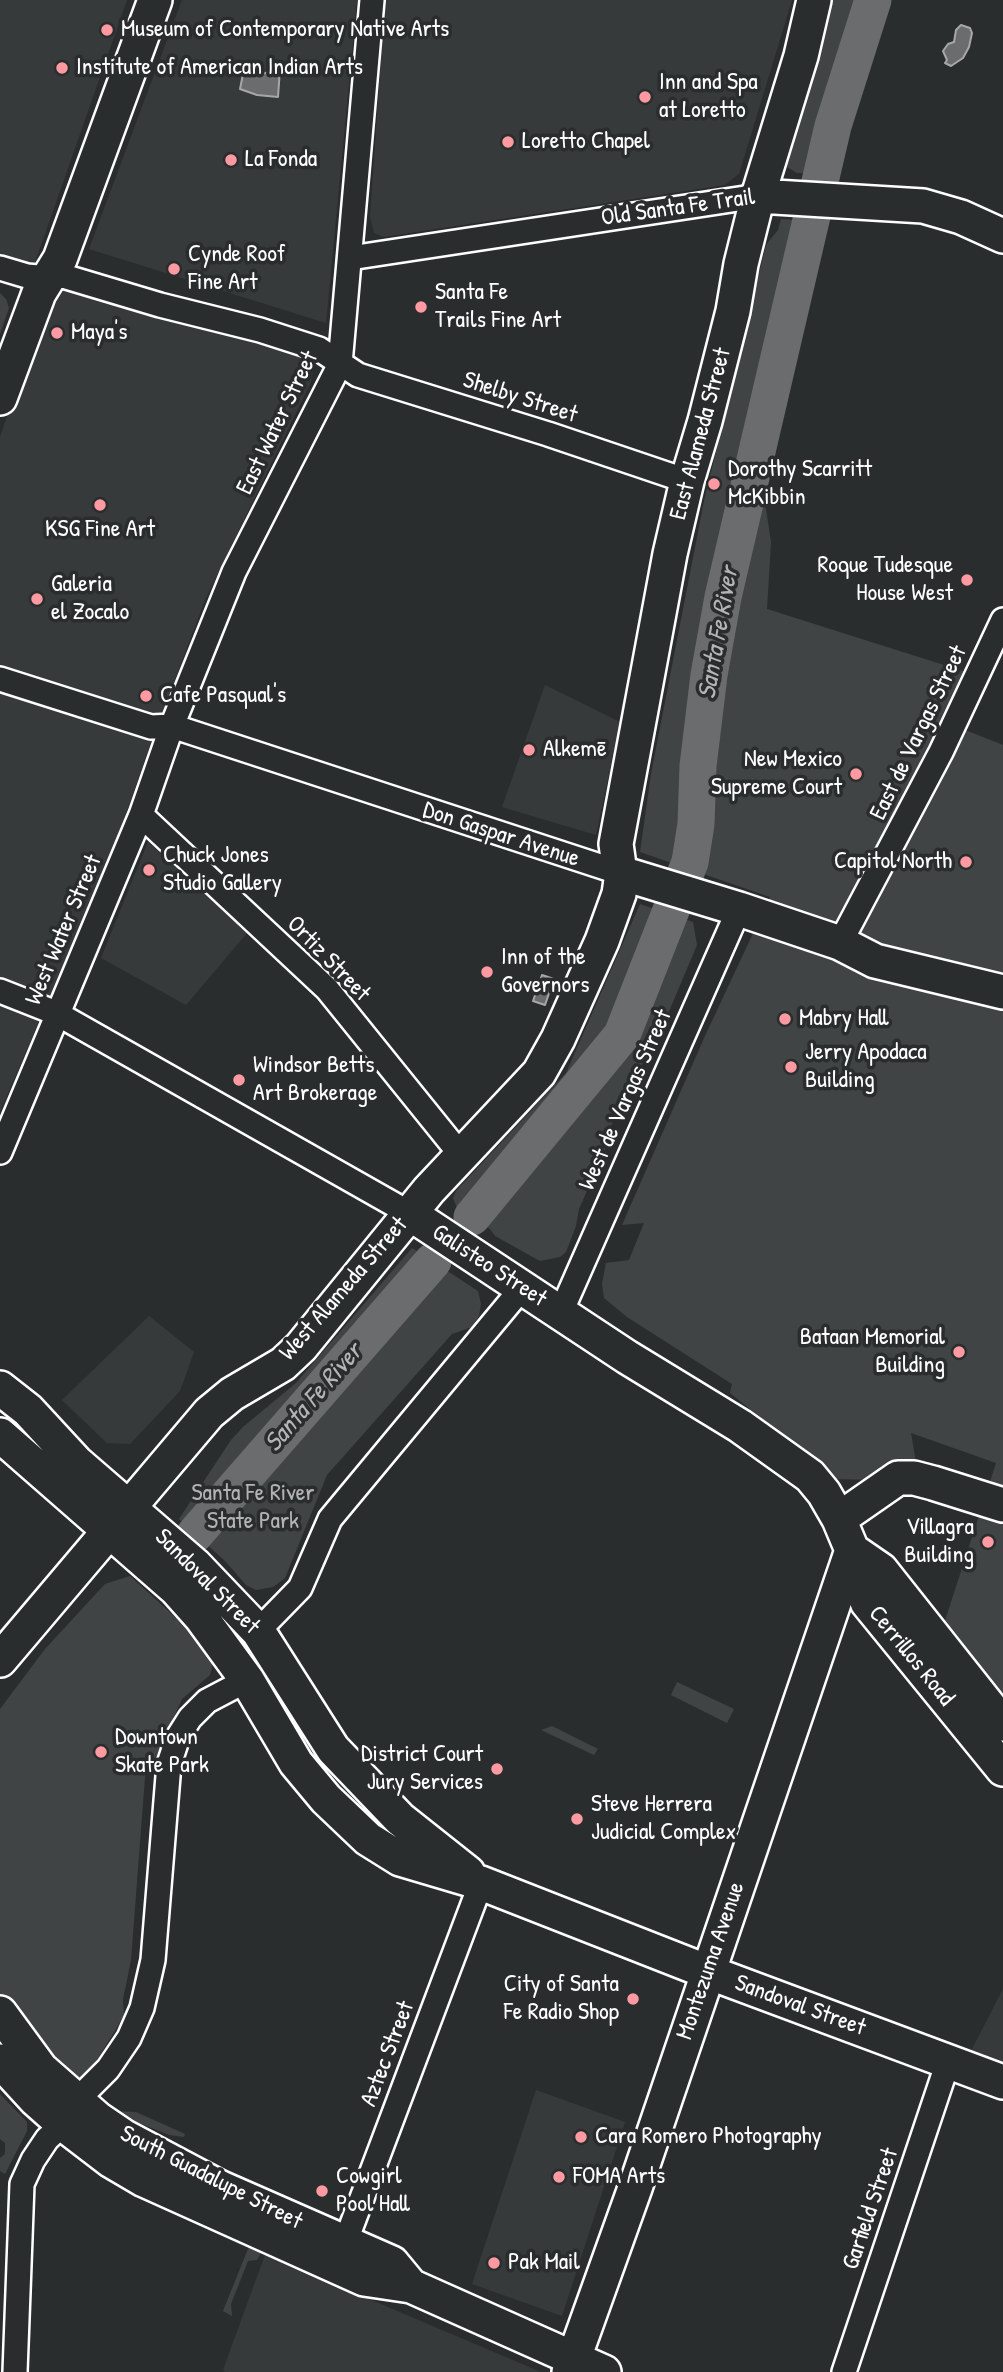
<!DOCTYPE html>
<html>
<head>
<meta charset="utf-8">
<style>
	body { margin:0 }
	canvas { display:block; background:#2a2d2e }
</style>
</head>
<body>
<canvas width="1003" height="2372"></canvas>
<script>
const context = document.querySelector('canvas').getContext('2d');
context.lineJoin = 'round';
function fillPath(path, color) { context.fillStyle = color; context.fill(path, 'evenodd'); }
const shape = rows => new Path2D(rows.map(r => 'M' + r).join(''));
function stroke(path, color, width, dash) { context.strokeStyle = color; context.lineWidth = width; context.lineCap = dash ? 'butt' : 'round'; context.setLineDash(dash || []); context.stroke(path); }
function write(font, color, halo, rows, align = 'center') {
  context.font = font + ' "Patrick Hand",sans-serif'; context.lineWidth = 7; context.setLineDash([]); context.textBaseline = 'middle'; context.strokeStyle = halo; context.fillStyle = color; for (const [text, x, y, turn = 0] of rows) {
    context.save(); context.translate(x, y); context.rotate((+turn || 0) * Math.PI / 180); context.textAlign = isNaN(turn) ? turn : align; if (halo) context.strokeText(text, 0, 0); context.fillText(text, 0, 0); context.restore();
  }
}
fillPath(shape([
	[0,0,127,0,33,268,0,256],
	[182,0,357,0,326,323,89,249],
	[385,0,792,0,739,174,725,185,383,237,374,233,370,217],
	[61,283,306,357,313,369,311,382,205,600,146,756,116,843,0,1112,0,437,46,303],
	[545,685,620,722,596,835,502,807],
	[148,842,247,933,186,1005,101,958],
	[149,1316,194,1352,180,1391,130,1444,107,1443,62,1400],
	[1003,1989,1003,2062,971,2051],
	[536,2090,625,2122,562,2316,472,2284],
	[265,2255,541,2372,225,2372,223,2370]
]), '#373a3b');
fillPath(shape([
	[829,0,888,0,864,57,840,174,797,173,787,167,787,153],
	[781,219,825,222,760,470,771,542,767,609,966,672,945,722,1003,745,1003,1708,942,1630,996,1463,911,1433,916,1463,877,1480,833,1479,815,1461,730,1393,732,1384,627,1317,604,1298,602,1284,606,1263,629,1260,644,1223,622,1225,705,1036,770,897,640,852,651,774,704,501,766,245,778,230],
	[0,293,6,299,9,308,0,334],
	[640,904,693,922,697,945,651,1054,642,1064,603,1142,606,1147,579,1209,576,1226,566,1252,560,1257,540,1261,495,1236,490,1229,457,1208,453,1198,456,1191,566,1073],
	[412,1248,478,1291,481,1304,479,1316,472,1327,452,1334,327,1475,285,1578,273,1587,256,1590,246,1585,226,1562,179,1519,231,1440,243,1427,296,1383],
	[130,1576,186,1627,212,1661,212,1667,210,1675,182,1699,155,1759,145,1777,131,1960,123,1999,124,2016,95,2063,83,2076,74,2080,66,2079,0,1997,0,1709,45,1649,105,1584],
	[677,1682,734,1709,727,1723,671,1695],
	[552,1726,598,1749,594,1755,541,1730],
	[0,2094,27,2122,27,2131,5,2174,0,2171,0,2158,5,2154,5,2143,0,2139],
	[115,2111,136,2112,185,2134,184,2137,169,2135,115,2113],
	[250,2244,262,2251,257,2260,248,2261,231,2304,232,2316,223,2311]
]), '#414445');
const water = shape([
	[961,25,970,28,972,33,969,47,963,58,951,66,945,63,947,60,943,51,948,44,954,42,956,30,961,25],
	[280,69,278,97,257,95,240,89,243,74,258,75,280,69],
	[542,975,554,979,545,1005,533,1001,542,975]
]);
fillPath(water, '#6a6c6d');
stroke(water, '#a6a7a7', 2);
stroke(shape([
	[472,1217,622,1035,690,862,696,824,698,766,709,675,723,597,833,126,873,0],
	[195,1534,433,1261]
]), '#6a6c6d', 37);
const street = shape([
	[350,258,758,196],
	[0,268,27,276,49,278,63,276,160,305,260,330,319,349,358,375,548,434,687,481],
	[0,679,151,727,172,726,621,873],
	[141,815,327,989,461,1155],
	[840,943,941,752,1003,620],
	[0,991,56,1013,409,1213],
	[0,1152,141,815,172,726,234,572,340,364,372,0],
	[561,1312,739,909],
	[258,1631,300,1588,330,1519,522,1288],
	[76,2101,108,2069,129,2038,142,2008,153,1960,169,1764,178,1737,190,1718,207,1701,247,1680],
	[345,2243,481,1883],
	[15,2372,22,2184,33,2160,47,2139,63,2124],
	[844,2372,948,2062]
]);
const secondary = shape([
	[758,196,923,206,961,217,1003,236],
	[0,398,39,293,60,259,155,0],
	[621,873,739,909,840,943,875,961,1003,992],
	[409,1213,627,1357,740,1426,810,1476,824,1493,839,1519,852,1550,867,1602,1003,1769],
	[0,1388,28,1410,76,1462,195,1565,258,1631,333,1749,400,1819,468,1873],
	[0,1435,176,1589,201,1617,247,1680,296,1763,326,1799,368,1839,400,1859,481,1883,708,1972,1003,2082],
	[839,1519,898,1478,914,1478,933,1483,1003,1505],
	[852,1550,881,1570,1003,1724],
	[0,1660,209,1413,232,1394,283,1364,301,1347,429,1190,539,1073,558,1039,602,941,619,894,621,880,616,844,670,554,687,481,705,421,733,311,741,264,758,196,801,56,814,0],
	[0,2013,41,2069,98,2119,123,2136,221,2188,392,2263,411,2286],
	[0,2061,36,2100,63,2124,110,2160,144,2180,364,2279,411,2286,604,2372],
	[569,2372,635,2188,852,1550]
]);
stroke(street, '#fff', 28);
stroke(secondary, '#fff', 38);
stroke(street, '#2a2d2e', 23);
stroke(secondary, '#2a2d2e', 33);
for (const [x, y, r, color] of [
	[107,30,7,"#ff9aa2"],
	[62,68,7,"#ff9aa2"],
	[645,97,7,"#ff9aa2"],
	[508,142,7,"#ff9aa2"],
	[231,160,7,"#ff9aa2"],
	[174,269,7,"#ff9aa2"],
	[421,307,7,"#ff9aa2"],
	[57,333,7,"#ff9aa2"],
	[714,484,7,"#ff9aa2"],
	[100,505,7,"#ff9aa2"],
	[967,580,7,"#ff9aa2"],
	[37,599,7,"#ff9aa2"],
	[146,696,7,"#ff9aa2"],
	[529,750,7,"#ff9aa2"],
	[856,774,7,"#ff9aa2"],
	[966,862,7,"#ff9aa2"],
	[149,870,7,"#ff9aa2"],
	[487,972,7,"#ff9aa2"],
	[785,1019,7,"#ff9aa2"],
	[791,1067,7,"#ff9aa2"],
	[239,1080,7,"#ff9aa2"],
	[959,1352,7,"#ff9aa2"],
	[988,1542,7,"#ff9aa2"],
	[101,1752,7,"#ff9aa2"],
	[497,1769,7,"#ff9aa2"],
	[577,1819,7,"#ff9aa2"],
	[633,1999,7,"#ff9aa2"],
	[581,2137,7,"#ff9aa2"],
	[559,2177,7,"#ff9aa2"],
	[322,2191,7,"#ff9aa2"],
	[494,2263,7,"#ff9aa2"]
]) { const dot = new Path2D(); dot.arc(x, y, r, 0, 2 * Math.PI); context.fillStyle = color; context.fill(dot); stroke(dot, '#2a2d2e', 2.5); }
write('24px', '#fff', '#2a2d2e', [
	["Museum of Contemporary Native Arts",121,30],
	["Institute of American Indian Arts",76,68],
	["Inn and Spa",659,83],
	["at Loretto",659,111],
	["Loretto Chapel",522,142],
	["La Fonda",245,160],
	["Cynde Roof",188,255],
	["Fine Art",188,283],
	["Santa Fe",435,293],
	["Trails Fine Art",435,321],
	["Maya's",71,333],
	["Dorothy Scarritt",728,470],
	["McKibbin",728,498],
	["KSG Fine Art",100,530,"center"],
	["Roque Tudesque",953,566,"right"],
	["House West",953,594,"right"],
	["Galeria",51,585],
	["el Zocalo",51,613],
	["Cafe Pasqual's",160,696],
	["Alkemē",543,750],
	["New Mexico",842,760,"right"],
	["Supreme Court",842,788,"right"],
	["Chuck Jones",163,856],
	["Studio Gallery",163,884],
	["Capitol North",952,862,"right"],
	["Inn of the",501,958],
	["Governors",501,986],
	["Mabry Hall",799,1019],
	["Jerry Apodaca",805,1053],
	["Building",805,1081],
	["Windsor Betts",253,1066],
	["Art Brokerage",253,1094],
	["Bataan Memorial",945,1338,"right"],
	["Building",945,1366,"right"],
	["Villagra",974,1528,"right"],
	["Building",974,1556,"right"],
	["Downtown",115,1738],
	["Skate Park",115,1766],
	["District Court",483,1755,"right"],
	["Jury Services",483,1783,"right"],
	["Steve Herrera",591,1805],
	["Judicial Complex",591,1833],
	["City of Santa",619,1985,"right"],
	["Fe Radio Shop",619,2013,"right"],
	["Cara Romero Photography",595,2137],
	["Cowgirl",336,2177],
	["Pool Hall",336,2205],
	["FOMA Arts",573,2177],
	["Pak Mail",508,2263]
], 'left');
write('24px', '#fff', '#2a2d2e', [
	["Old Santa Fe Trail",678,208,-8],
	["Shelby Street",520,398,18],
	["East Water Street",278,423,-64],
	["East Alameda Street",701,434,-75],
	["East de Vargas Street",919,733,-64],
	["Don Gaspar Avenue",501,835,18],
	["West Water Street",64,930,-67],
	["Ortiz Street",328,959,46],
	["West de Vargas Street",626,1100,-66],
	["Galisteo Street",489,1266,33],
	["West Alameda Street",344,1289,-49],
	["Sandoval Street",207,1582,45],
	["Cerrillos Road",911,1656,51],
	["Montezuma Avenue",711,1961,-71],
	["Sandoval Street",800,2006,20],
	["Aztec Street",388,2054,-69],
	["South Guadalupe Street",211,2178,27],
	["Garfield Street",871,2209,-71]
]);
write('24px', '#b3b4b5', '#2a2d2e', [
	["Santa Fe River",253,1494],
	["State Park",253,1522]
]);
write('italic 26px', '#b4b6b6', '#2a2d2e', [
	["Santa Fe River",719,633,-80],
	["Santa Fe River",314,1398,-49]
]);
</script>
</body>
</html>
